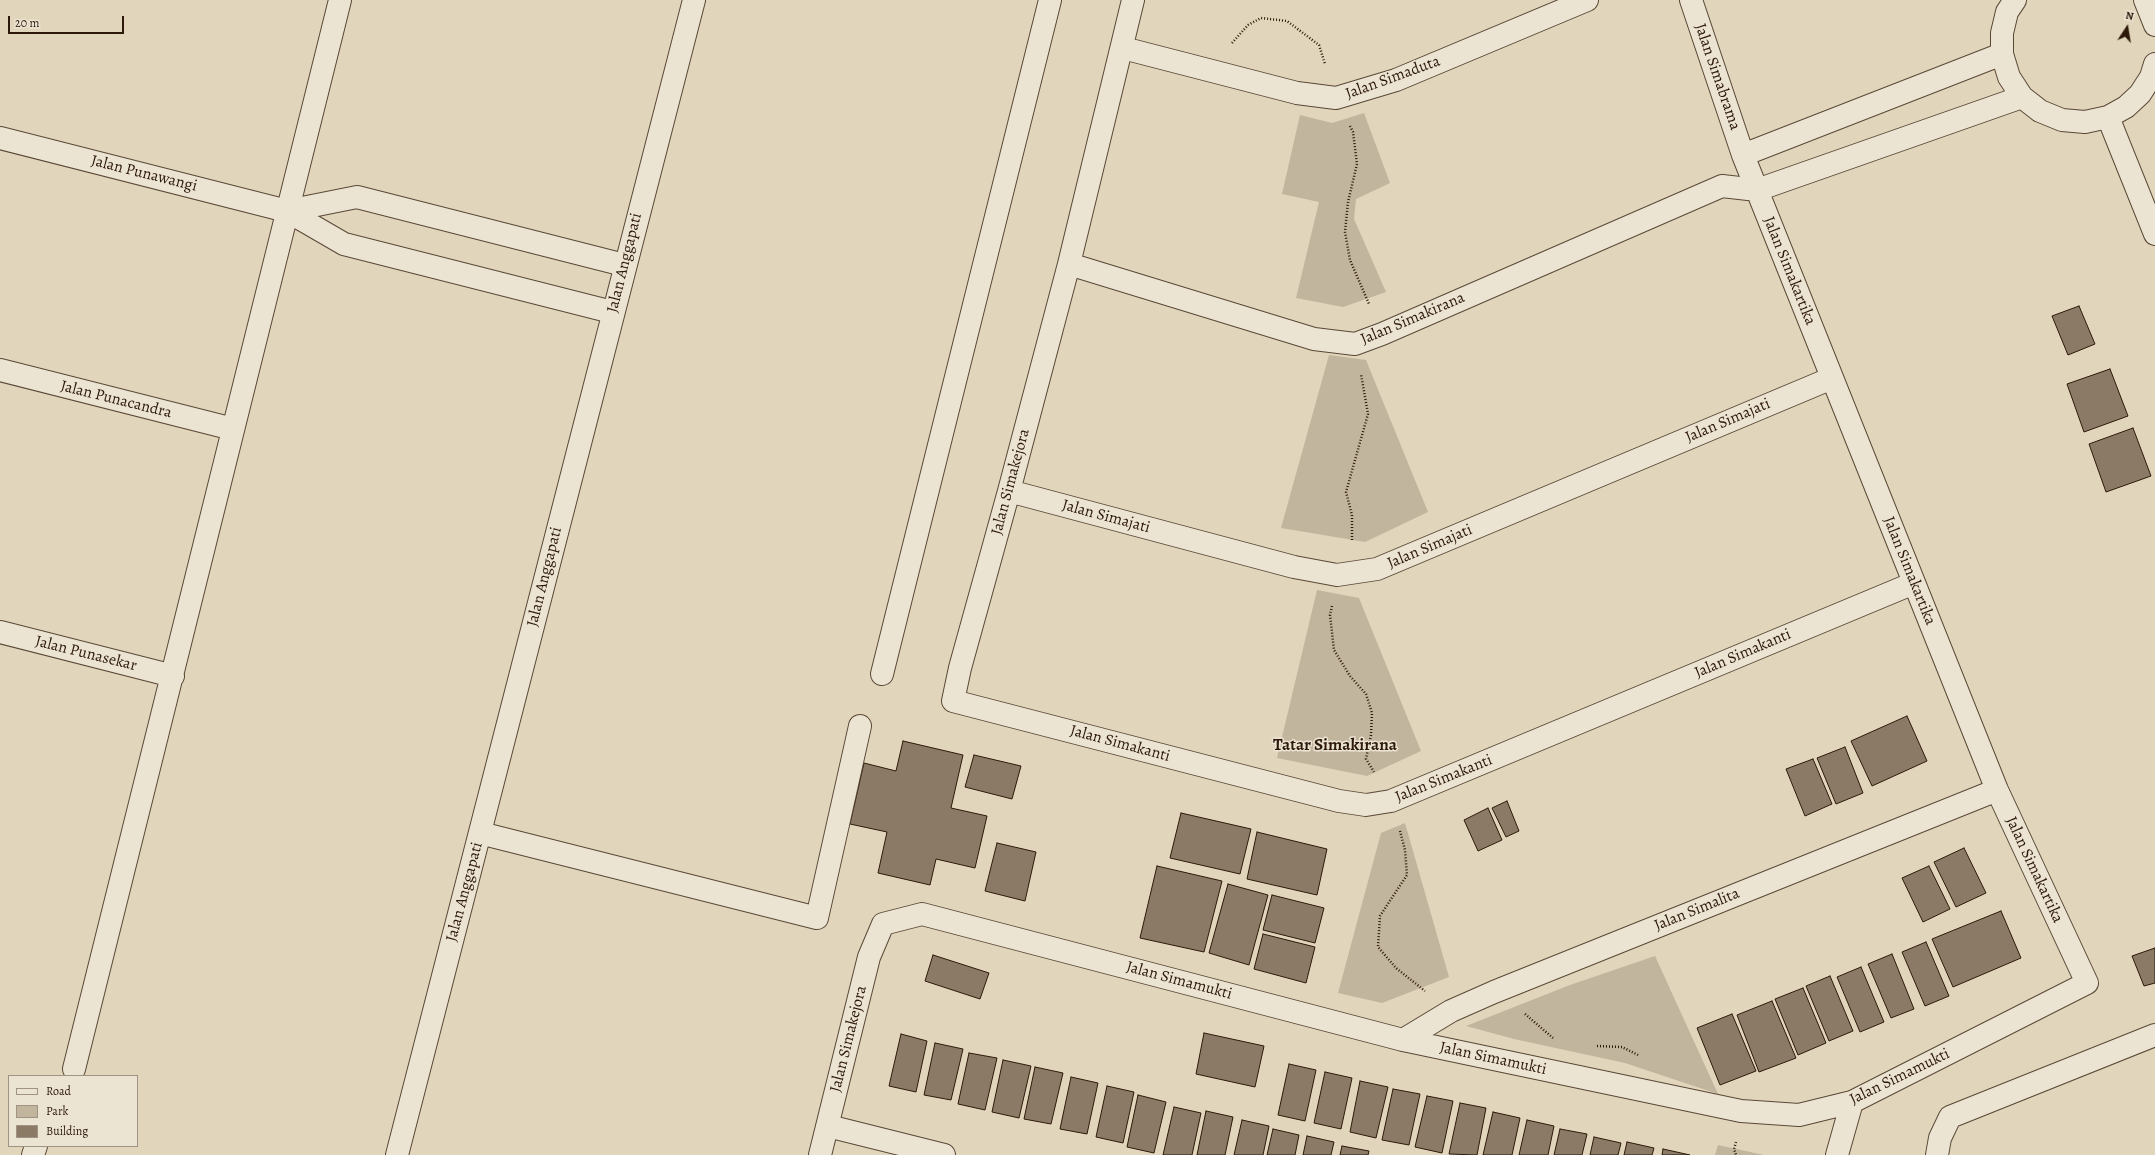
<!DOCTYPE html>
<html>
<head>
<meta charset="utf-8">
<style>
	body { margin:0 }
	#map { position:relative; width:2155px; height:1155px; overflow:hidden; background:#e1d5bb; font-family:Alegreya,serif }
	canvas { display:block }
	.legend { position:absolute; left:8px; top:1075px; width:130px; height:72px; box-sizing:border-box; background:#ece4d3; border:1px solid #a09383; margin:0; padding:5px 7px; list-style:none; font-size:12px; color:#2d190a }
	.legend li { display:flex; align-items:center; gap:8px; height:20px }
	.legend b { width:20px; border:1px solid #a09383 }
	.north { position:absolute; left:2107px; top:8px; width:40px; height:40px; -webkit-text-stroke:3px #ece4d3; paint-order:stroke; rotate:12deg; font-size:11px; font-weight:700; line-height:16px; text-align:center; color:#2d190a }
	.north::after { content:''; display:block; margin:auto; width:14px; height:18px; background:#2d190a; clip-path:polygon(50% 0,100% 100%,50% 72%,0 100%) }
	.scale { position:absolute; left:8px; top:16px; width:116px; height:18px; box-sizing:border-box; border:2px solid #2d190a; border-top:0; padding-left:5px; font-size:12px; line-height:14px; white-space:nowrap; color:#2d190a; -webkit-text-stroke:3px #ece4d3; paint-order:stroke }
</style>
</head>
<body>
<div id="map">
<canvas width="2155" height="1155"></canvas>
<ul class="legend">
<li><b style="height:5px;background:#ece4d3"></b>Road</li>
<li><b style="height:11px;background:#c2b59d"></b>Park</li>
<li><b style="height:11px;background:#8b7b66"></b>Building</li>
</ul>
<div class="north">N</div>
<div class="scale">20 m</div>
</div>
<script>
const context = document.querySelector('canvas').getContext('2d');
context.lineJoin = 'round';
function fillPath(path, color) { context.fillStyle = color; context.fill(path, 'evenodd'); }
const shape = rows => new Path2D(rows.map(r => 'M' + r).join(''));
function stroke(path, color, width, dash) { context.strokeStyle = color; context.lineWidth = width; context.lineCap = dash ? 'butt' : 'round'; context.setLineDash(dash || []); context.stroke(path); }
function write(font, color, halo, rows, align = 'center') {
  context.font = font + ' Alegreya,serif'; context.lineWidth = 3; context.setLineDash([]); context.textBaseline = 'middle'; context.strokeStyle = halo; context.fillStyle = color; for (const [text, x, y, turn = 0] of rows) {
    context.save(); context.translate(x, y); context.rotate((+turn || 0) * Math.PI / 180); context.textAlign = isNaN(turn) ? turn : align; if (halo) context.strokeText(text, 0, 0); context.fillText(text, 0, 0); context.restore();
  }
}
fillPath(shape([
	[1364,113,1390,183,1356,199,1354,219,1386,292,1343,307,1296,298,1319,202,1282,194,1300,115,1332,123],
	[1329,355,1366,360,1428,512,1365,542,1281,528],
	[1317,590,1359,598,1421,751,1367,776,1277,758],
	[1405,823,1449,977,1382,1003,1338,993,1381,833],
	[1655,956,1718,1094,1625,1063,1514,1039,1466,1026,1570,985],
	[1718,1145,1764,1155,1715,1155]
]), '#c2b59d');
const building = shape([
	[2079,306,2095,344,2068,355,2052,316,2079,306],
	[2110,369,2128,416,2084,432,2067,384,2110,369],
	[2133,428,2151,476,2106,492,2089,444,2133,428],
	[1907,716,1927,761,1872,786,1851,741,1907,716],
	[903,741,963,755,951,808,987,816,975,868,936,859,930,885,878,873,887,832,850,824,864,763,896,771,903,741],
	[1845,747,1863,793,1836,804,1817,758,1845,747],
	[974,755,1021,766,1012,799,965,787,974,755],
	[1813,759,1832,804,1805,816,1786,769,1813,759],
	[1507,801,1519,831,1506,837,1492,808,1507,801],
	[1488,808,1502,840,1478,851,1464,820,1488,808],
	[1181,813,1251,829,1240,874,1170,858,1181,813],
	[1257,832,1327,849,1317,895,1247,879,1257,832],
	[997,843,1036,852,1025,901,985,891,997,843],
	[1964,848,1986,893,1956,907,1934,862,1964,848],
	[1157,866,1222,881,1204,952,1140,938,1157,866],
	[1929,866,1950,909,1923,922,1902,878,1929,866],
	[1228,884,1268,895,1249,965,1209,953,1228,884],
	[1272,895,1324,908,1315,943,1263,930,1272,895],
	[2001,911,2021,958,1953,987,1932,939,2001,911],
	[1263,934,1315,947,1306,983,1254,969,1263,934],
	[1926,942,1949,996,1925,1006,1902,952,1926,942],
	[2155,948,2155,983,2144,986,2132,956,2155,948],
	[1892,954,1914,1009,1891,1018,1868,964,1892,954],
	[933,955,989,973,980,999,925,981,933,955],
	[1861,967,1884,1022,1860,1032,1837,977,1861,967],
	[1830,976,1853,1031,1829,1041,1806,986,1830,976],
	[1803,988,1826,1043,1798,1055,1775,999,1803,988],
	[1772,1001,1796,1058,1759,1072,1737,1015,1772,1001],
	[1732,1014,1756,1071,1720,1085,1697,1028,1732,1014],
	[1204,1033,1264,1046,1255,1087,1196,1074,1204,1033],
	[901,1034,927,1041,916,1092,889,1086,901,1034],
	[935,1043,963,1049,951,1100,924,1095,935,1043],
	[969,1053,997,1058,985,1110,958,1104,969,1053],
	[1003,1060,1031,1066,1019,1118,992,1112,1003,1060],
	[1289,1064,1316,1070,1305,1121,1278,1115,1289,1064],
	[1035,1067,1063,1073,1051,1124,1024,1119,1035,1067],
	[1325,1072,1352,1078,1341,1129,1314,1123,1325,1072],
	[1071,1077,1098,1083,1087,1134,1060,1129,1071,1077],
	[1360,1081,1388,1087,1376,1138,1350,1132,1360,1081],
	[1107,1086,1134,1092,1123,1143,1096,1137,1107,1086],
	[1393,1089,1420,1094,1409,1145,1382,1140,1393,1089],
	[1138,1095,1166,1102,1154,1153,1127,1147,1138,1095],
	[1427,1096,1453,1101,1442,1153,1415,1147,1427,1096],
	[1460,1103,1486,1108,1477,1155,1449,1154,1460,1103],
	[1174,1107,1201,1113,1192,1155,1163,1155,1174,1107],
	[1206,1111,1233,1117,1225,1155,1197,1155,1206,1111],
	[1493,1112,1520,1118,1512,1155,1483,1155,1493,1112],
	[1242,1120,1269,1126,1263,1155,1234,1155,1242,1120],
	[1527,1120,1554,1126,1548,1155,1519,1155,1527,1120],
	[1273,1129,1299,1135,1295,1155,1267,1155,1273,1129],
	[1560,1129,1587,1134,1582,1155,1554,1155,1560,1129],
	[1307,1136,1334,1142,1331,1155,1303,1155,1307,1136],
	[1594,1137,1621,1143,1618,1155,1590,1155,1594,1137],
	[1627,1142,1654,1148,1652,1155,1624,1155,1627,1142],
	[1342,1146,1369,1151,1368,1155,1340,1155,1342,1146],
	[1663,1149,1690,1155,1662,1155,1663,1149]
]);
fillPath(building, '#8b7b66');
stroke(building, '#2d190a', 1);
const street = shape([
	[1133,0,1069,264,1009,491,960,668,953,701,1339,801,1366,805,1391,801,1914,583],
	[2015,0,2007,12,2002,33,2002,54,2009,77,2022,97,2040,111,2062,120,2085,122,2108,117,2126,107,2140,94,2151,77,2155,64],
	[2145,0,2155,25],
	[1123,48,1297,93,1336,98,1396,80,1587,0],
	[2108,117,2155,234],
	[0,138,287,211],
	[1743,155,2002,54],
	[1069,264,1314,339,1355,344,1382,334,1722,186,1757,190,2022,97],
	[612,312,344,244,287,211,357,197,624,265],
	[0,370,233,429],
	[1009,491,1294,567,1337,575,1377,569,1832,378],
	[0,632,173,676],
	[882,674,1050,0],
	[480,833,817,918,860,726],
	[1403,1040,1451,1011,1494,992,1997,790],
	[74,1069,340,0],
	[828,1126,944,1155],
	[33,1155,36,1146],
	[397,1155,694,0],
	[820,1155,869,957,883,924,922,914,1403,1040,1741,1111,1799,1115,1852,1102,2087,983,1997,790,1743,155,1691,0],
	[1837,1155,1852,1102],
	[1937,1155,1940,1138,1950,1117,2155,1035]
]);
stroke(street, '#5a4836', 24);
stroke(shape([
	[1232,43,1248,25,1261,18,1287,21,1319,45,1325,64],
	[1350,126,1353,132,1357,164,1348,202,1345,232,1350,260,1369,304],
	[1352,540,1352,515,1346,492,1368,414,1361,374],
	[1332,606,1330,615,1334,650,1350,676,1366,694,1372,713,1371,735,1366,759,1374,772],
	[1400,831,1405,850,1407,875,1380,916,1378,947,1396,968,1425,991],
	[1525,1014,1553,1038],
	[1597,1046,1622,1047,1638,1055],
	[1736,1142,1734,1149,1736,1155]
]), '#2d190a', 2.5, [1, 2]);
stroke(street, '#ece4d3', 22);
write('16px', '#2d190a', '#ece4d3', [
	["Jalan Simabrama",1717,77,71],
	["Jalan Simaduta",1393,78,-20],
	["Jalan Punawangi",144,174,14],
	["Jalan Anggapati",625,263,-76],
	["Jalan Simakartika",1789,271,68],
	["Jalan Simakirana",1413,319,-23],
	["Jalan Punacandra",116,400,14],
	["Jalan Simajati",1728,421,-23],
	["Jalan Simakejora",1011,482,-75],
	["Jalan Simajati",1106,517,15],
	["Jalan Simajati",1430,547,-23],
	["Jalan Simakartika",1909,571,68],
	["Jalan Anggapati",545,577,-76],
	["Jalan Punasekar",86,654,14],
	["Jalan Simakanti",1743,654,-23],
	["Jalan Simakanti",1120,744,15],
	["Jalan Simakanti",1444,779,-22],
	["Jalan Simakartika",2034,870,65],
	["Jalan Anggapati",465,892,-75],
	["Jalan Simalita",1697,910,-22],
	["Jalan Simamukti",1179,981,15],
	["Jalan Simakejora",849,1039,-76],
	["Jalan Simamukti",1493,1059,12],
	["Jalan Simamukti",1900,1077,-26]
]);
write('bold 17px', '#2d190a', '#ece4d3', [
	["Tatar Simakirana",1335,746]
]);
</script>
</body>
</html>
